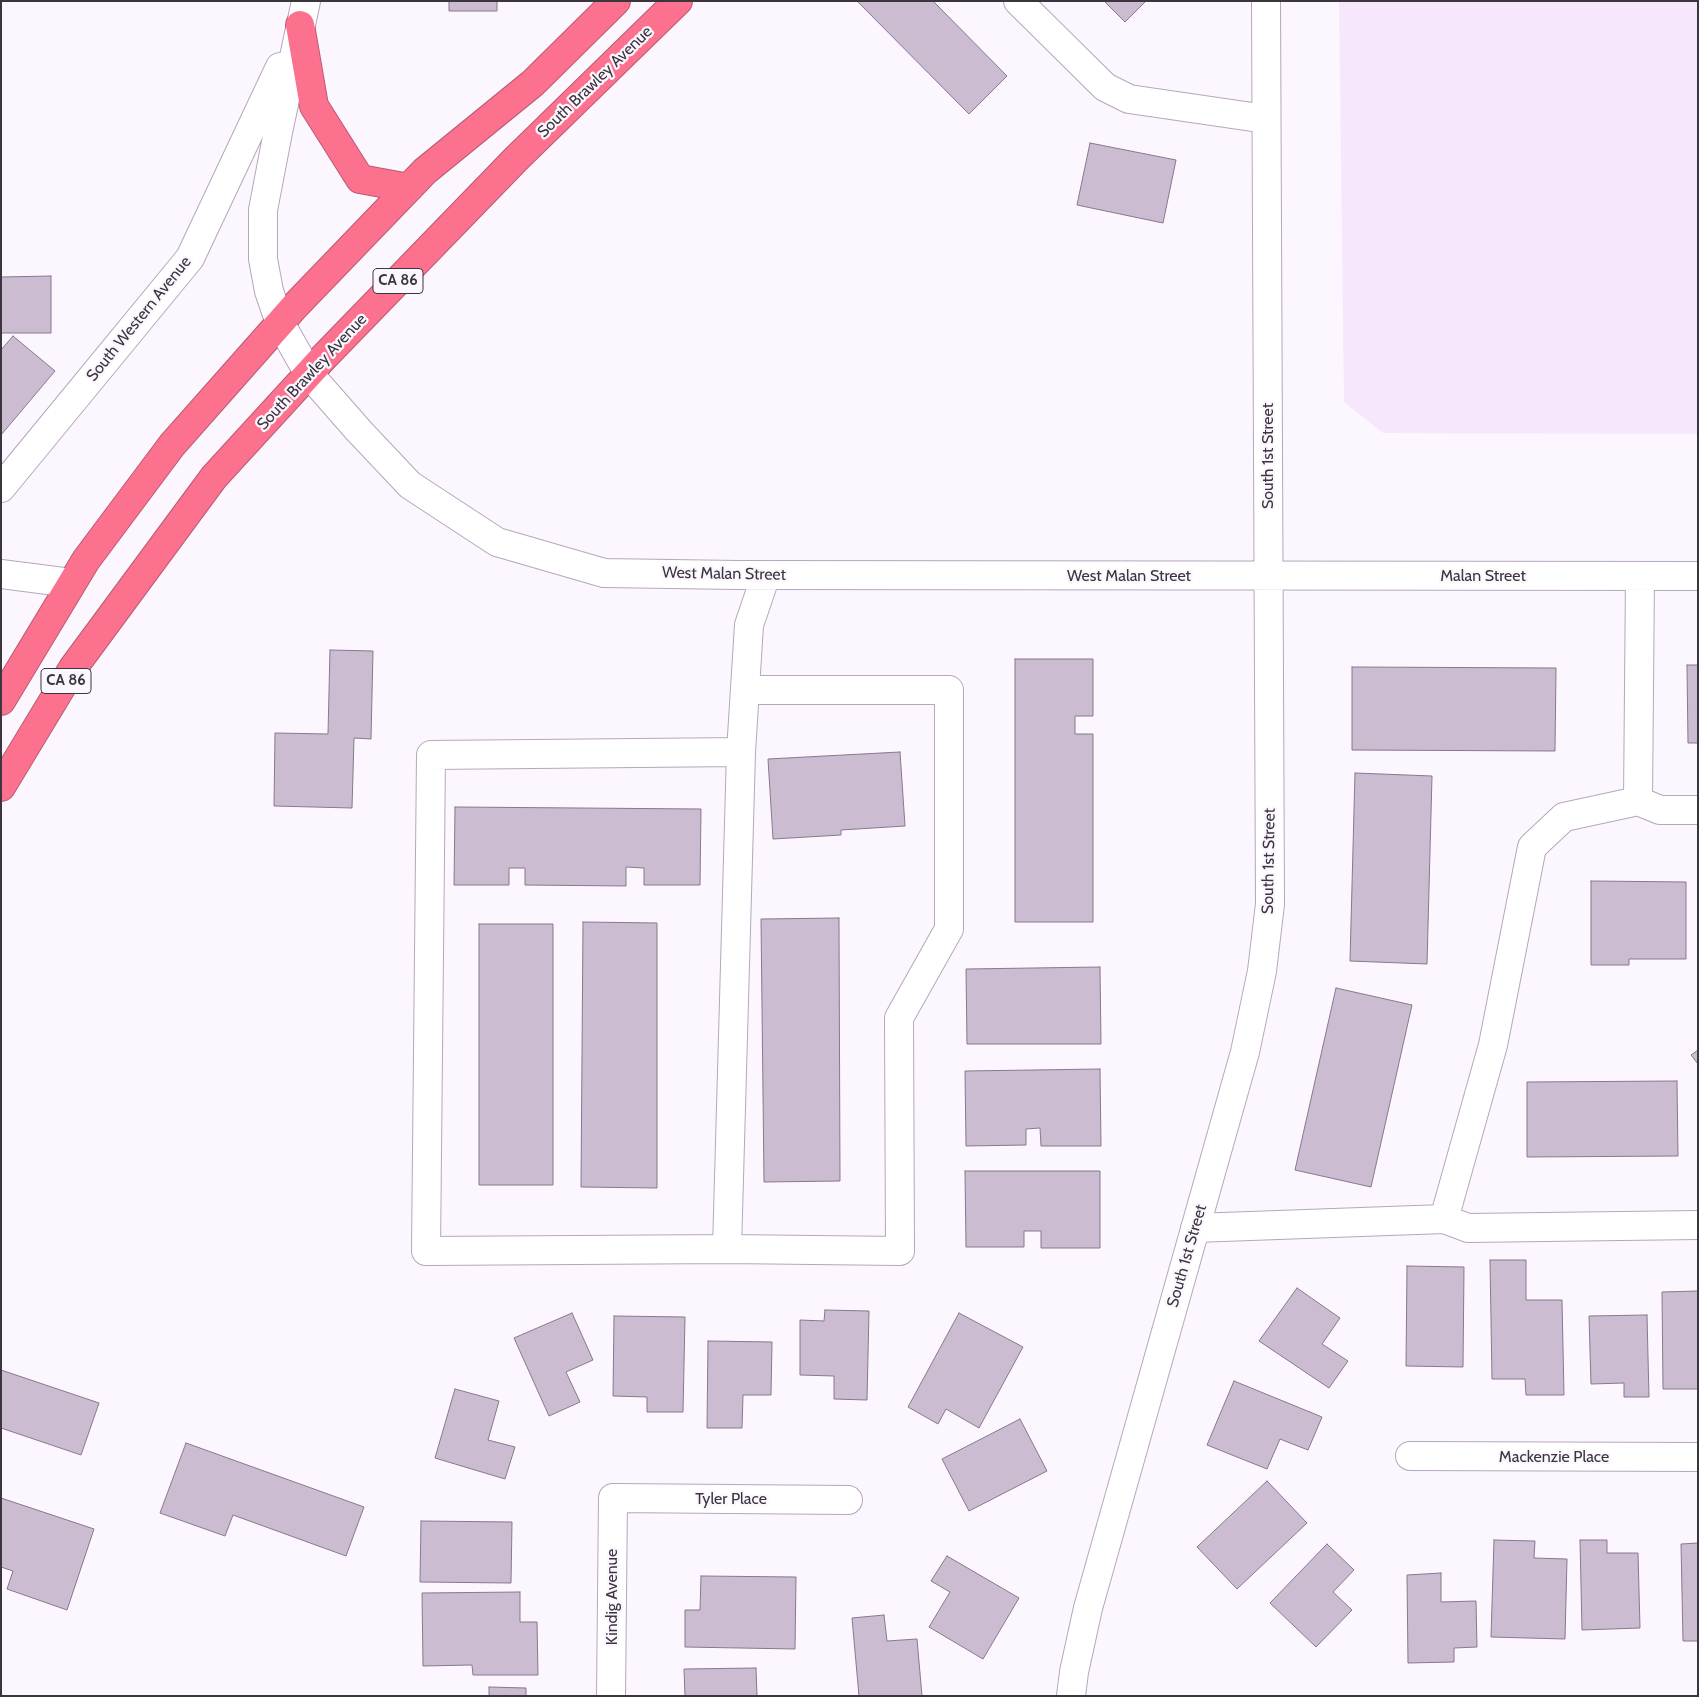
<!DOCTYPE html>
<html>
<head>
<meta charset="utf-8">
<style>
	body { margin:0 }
	#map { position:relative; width:1699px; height:1697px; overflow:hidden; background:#fcf6ff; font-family:Cabin,sans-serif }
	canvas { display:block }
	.frame { position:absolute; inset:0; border:2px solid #3b353e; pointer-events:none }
</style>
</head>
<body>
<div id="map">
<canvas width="1699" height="1697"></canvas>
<div class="frame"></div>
</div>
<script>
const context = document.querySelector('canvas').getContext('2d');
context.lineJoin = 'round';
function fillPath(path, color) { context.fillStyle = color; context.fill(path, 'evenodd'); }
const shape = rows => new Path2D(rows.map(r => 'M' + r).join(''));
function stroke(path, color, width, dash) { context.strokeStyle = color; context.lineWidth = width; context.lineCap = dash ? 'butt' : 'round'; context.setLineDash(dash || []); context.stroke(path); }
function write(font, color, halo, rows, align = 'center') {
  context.font = font + ' Cabin,sans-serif'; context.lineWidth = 4.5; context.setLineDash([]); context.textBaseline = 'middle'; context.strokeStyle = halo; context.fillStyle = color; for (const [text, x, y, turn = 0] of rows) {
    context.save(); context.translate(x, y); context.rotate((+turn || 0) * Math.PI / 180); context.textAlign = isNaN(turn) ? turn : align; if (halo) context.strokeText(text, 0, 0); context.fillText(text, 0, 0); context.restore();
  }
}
fillPath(shape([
	[1339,1,1698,1,1698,434,1383,433,1344,402]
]), '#f6e7fd');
const building = shape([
	[449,1,497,1,497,11,449,11,449,1],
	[857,1,933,1,1007,76,969,114,857,1],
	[1104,1,1146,1,1125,22,1104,1],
	[1090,143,1176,160,1163,223,1077,205,1090,143],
	[51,276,51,333,1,333,1,277,51,276],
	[13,336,55,371,1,435,1,350,13,336],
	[330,650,373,651,371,739,354,738,352,808,274,806,275,733,328,734,330,650],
	[1015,659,1093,659,1093,716,1075,716,1075,734,1093,734,1093,922,1015,922,1015,659],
	[1687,665,1698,665,1698,743,1688,743,1687,665],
	[1352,667,1556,668,1555,751,1352,750,1352,667],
	[900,752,905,826,841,830,841,835,773,839,768,759,900,752],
	[1355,773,1432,776,1427,964,1350,961,1355,773],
	[455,807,701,809,700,885,644,885,644,868,626,867,626,886,525,885,525,868,509,868,509,885,454,885,455,807],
	[1591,881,1686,882,1686,959,1629,959,1629,965,1591,965,1591,881],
	[839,918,840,1181,764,1182,761,919,839,918],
	[583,922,657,923,657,1188,581,1187,583,922],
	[479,924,553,924,553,1185,479,1185,479,924],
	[1100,967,1101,1044,967,1044,966,969,1100,967],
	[1336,988,1412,1005,1371,1187,1295,1170,1336,988],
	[1698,1050,1698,1064,1691,1055,1698,1050],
	[1100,1069,1101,1146,1041,1146,1040,1128,1026,1129,1026,1145,966,1146,965,1071,1100,1069],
	[1677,1081,1678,1156,1527,1157,1527,1082,1677,1081],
	[965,1171,1100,1171,1100,1248,1041,1248,1041,1231,1024,1231,1024,1247,966,1247,965,1171],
	[1490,1260,1526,1260,1526,1300,1562,1300,1564,1395,1526,1395,1525,1379,1492,1379,1490,1260],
	[1407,1266,1464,1267,1463,1367,1406,1366,1407,1266],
	[1297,1288,1340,1318,1322,1344,1348,1361,1329,1388,1259,1341,1297,1288],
	[1698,1291,1698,1389,1663,1389,1662,1292,1698,1291],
	[825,1310,869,1311,867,1400,834,1399,834,1376,800,1375,800,1320,824,1321,825,1310],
	[572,1313,593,1360,566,1372,580,1402,549,1416,514,1338,572,1313],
	[959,1313,1023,1347,979,1428,946,1409,938,1424,908,1407,959,1313],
	[1647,1315,1649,1397,1624,1397,1624,1383,1591,1384,1589,1316,1647,1315],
	[614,1316,685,1317,683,1412,647,1412,647,1397,613,1396,614,1316],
	[708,1341,772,1342,771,1395,743,1395,742,1428,707,1428,708,1341],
	[1,1370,99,1403,81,1455,1,1428,1,1370],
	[1234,1381,1322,1417,1308,1450,1280,1439,1267,1469,1207,1445,1234,1381],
	[455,1389,499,1401,488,1440,515,1447,505,1479,435,1458,455,1389],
	[1020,1419,1047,1471,969,1511,942,1459,1020,1419],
	[186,1443,364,1507,346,1556,233,1515,225,1536,160,1513,186,1443],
	[1267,1481,1307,1523,1237,1589,1197,1547,1267,1481],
	[1,1498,94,1529,67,1610,7,1589,13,1571,1,1567,1,1498],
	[421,1521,512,1522,511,1583,420,1582,421,1521],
	[1494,1540,1535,1541,1534,1558,1567,1559,1565,1639,1491,1637,1494,1540],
	[1580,1540,1607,1540,1607,1553,1638,1553,1640,1628,1582,1630,1580,1540],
	[1698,1543,1698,1641,1683,1641,1681,1544,1698,1543],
	[1327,1544,1354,1570,1333,1592,1352,1610,1316,1647,1270,1603,1327,1544],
	[947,1556,1019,1598,983,1659,929,1627,950,1592,931,1581,947,1556],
	[1441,1573,1441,1602,1476,1601,1477,1647,1454,1648,1454,1662,1408,1663,1407,1575,1441,1573],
	[701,1576,796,1577,795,1649,685,1647,685,1610,700,1610,701,1576],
	[520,1592,520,1622,537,1622,538,1675,473,1675,472,1665,423,1666,422,1593,520,1592],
	[884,1615,887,1641,917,1639,922,1696,859,1696,852,1618,884,1615],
	[756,1668,757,1696,685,1696,684,1669,756,1668],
	[489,1687,526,1688,526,1696,489,1696,489,1687]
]);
fillPath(building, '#cbbcd1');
stroke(building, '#86798c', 1);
const minor = shape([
	[306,1,278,132,263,210,263,259,269,291,280,323,309,374,359,431,410,485,497,542,604,573,737,575,1698,576],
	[1018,1,1105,87,1129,99,1266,119],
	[1,488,190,258,280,67],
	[1,574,71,583],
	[745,690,949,690,949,929,899,1018,900,1251,727,1249,741,752,749,625,766,575],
	[1638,801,1640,576],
	[1444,1219,1468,1228,1698,1225],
	[1195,1228,1444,1219,1493,1045,1532,847,1564,817,1638,801,1660,810,1698,810],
	[727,1249,426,1251,431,755,741,752],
	[1410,1456,1698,1457],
	[611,1696,613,1498,848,1500],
	[1071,1696,1074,1672,1088,1608,1245,1052,1262,971,1270,904,1266,1]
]);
const highway = shape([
	[300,25,314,106,360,179,409,188],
	[1,701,86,560,172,445,295,306,425,171,533,83,616,1],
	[1,787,73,668,214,477,324,357,516,159,678,1]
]);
stroke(minor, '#b5a7bc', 30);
stroke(highway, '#b85c71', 30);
stroke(minor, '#fff', 28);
stroke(highway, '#fc718d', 28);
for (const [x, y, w] of [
	[398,281,50],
	[66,681,50]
]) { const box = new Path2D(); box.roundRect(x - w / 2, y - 12.5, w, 25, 4); context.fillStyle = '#fcf6ff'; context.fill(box); stroke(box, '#3b353e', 1); }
write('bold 15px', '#3b353e', null, [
	["CA 86",398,281],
	["CA 86",66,681]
]);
write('16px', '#3b353e', '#fcf6ff', [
	["South Brawley Avenue",595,82,-44],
	["South Western Avenue",139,319,-51],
	["South Brawley Avenue",312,372,-47],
	["South 1st Street",1268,456,-90],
	["West Malan Street",724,574,1],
	["West Malan Street",1129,576],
	["Malan Street",1483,576],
	["South 1st Street",1269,861,-89],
	["South 1st Street",1187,1256,-74],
	["Mackenzie Place",1554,1457],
	["Tyler Place",731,1499],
	["Kindig Avenue",612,1597,-90]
]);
</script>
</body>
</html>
